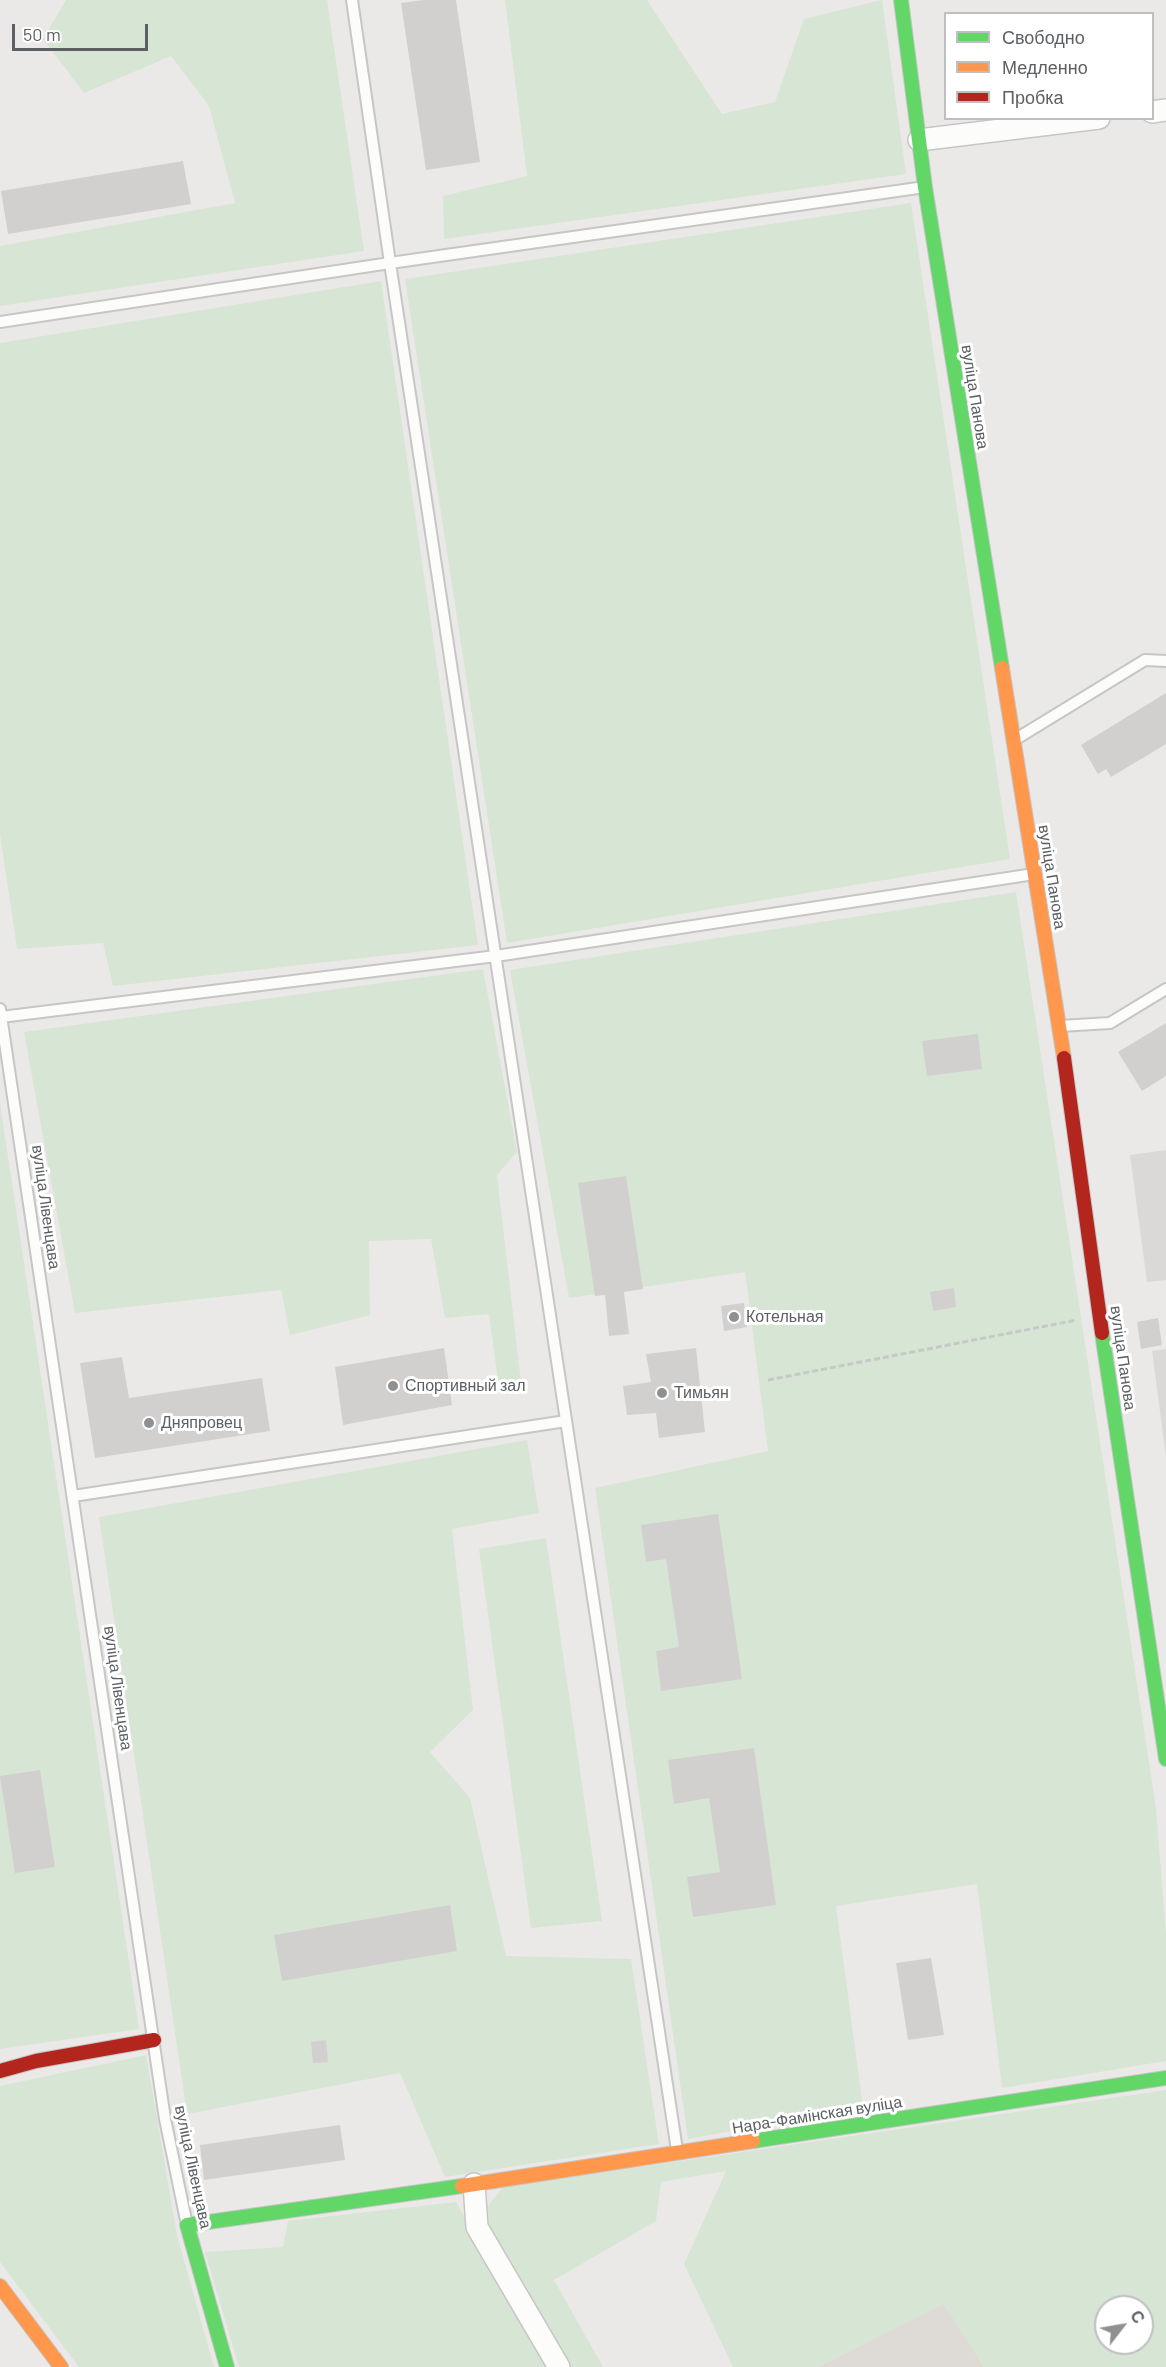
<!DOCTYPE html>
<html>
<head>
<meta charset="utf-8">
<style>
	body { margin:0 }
	#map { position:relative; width:1166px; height:2367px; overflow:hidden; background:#ebe9e7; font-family:Barlow,sans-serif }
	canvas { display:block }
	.legend { position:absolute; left:944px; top:12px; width:210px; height:108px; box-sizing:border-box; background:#fff; border:2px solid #bebfc1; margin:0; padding:8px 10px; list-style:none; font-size:18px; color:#5c6063 }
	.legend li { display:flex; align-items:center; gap:12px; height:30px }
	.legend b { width:30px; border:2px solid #bebfc1 }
	.north { position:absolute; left:1094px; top:2295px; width:60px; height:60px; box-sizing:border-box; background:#fff; border:2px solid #bebfc1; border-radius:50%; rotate:59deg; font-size:16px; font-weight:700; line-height:24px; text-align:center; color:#5c6063 }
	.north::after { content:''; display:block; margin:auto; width:21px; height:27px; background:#8e9091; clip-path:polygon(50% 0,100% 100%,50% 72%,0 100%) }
	.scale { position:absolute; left:12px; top:24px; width:136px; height:27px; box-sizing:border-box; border:3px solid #5c6063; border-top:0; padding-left:8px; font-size:18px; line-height:21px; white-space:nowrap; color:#5c6063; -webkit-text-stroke:4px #fff; paint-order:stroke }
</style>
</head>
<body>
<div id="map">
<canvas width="1166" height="2367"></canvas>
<ul class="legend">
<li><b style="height:8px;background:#63d668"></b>Свободно</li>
<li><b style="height:8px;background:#ff974d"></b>Медленно</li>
<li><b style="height:8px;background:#b3261e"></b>Пробка</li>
</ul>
<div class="north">С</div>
<div class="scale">50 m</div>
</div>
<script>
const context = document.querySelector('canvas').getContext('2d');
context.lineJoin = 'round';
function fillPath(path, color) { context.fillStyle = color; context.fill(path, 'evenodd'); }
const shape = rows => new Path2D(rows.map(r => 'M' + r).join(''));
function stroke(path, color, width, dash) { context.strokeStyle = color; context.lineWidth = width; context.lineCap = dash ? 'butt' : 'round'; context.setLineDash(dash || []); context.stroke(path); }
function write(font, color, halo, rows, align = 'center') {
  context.font = font + ' Barlow,sans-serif'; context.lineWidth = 6; context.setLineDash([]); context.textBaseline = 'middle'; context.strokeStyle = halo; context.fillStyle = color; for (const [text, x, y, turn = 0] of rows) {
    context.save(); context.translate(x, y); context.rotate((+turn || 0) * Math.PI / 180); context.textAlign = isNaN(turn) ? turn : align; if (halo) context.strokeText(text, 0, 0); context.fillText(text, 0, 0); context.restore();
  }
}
fillPath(shape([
	[1166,1150,1166,1280,1147,1282,1130,1155],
	[1166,1349,1166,1457,1152,1351]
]), '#dbd9d7');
fillPath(shape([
	[944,2303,984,2367,818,2367]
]), '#dedbd7');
fillPath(shape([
	[66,0,327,0,364,251,0,306,0,246,235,203,209,106,171,56,84,93,43,39],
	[505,0,647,0,722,114,775,102,804,19,882,0,906,174,444,239,443,196,527,176],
	[911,203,1010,859,507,943,405,279],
	[381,281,478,945,113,986,103,943,17,949,0,834,0,343],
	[1016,892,1156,1808,1166,1934,1166,2061,1002,2088,977,1884,836,1906,863,2107,688,2139,595,1488,768,1451,745,1272,569,1298,510,970],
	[483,969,517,1152,497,1175,521,1382,498,1381,489,1314,445,1318,431,1239,369,1241,370,1315,290,1335,281,1290,75,1313,24,1032],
	[0,1103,139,2029,0,2049],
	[527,1440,539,1513,452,1529,473,1710,430,1752,470,1798,506,1956,631,1959,659,2144,445,2177,400,2073,187,2114,99,1517],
	[546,1538,602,1921,531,1928,479,1549],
	[146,2055,177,2235,214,2367,79,2367,0,2262,0,2086],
	[1166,2090,1166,2367,984,2367,944,2304,818,2367,733,2367,684,2264,726,2171,661,2182,656,2221,554,2280,603,2367,572,2367,493,2236,485,2210,503,2187],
	[1106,2307,1142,2307,1142,2343,1106,2343],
	[456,2202,551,2367,239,2367,205,2252,283,2247,288,2221]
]), '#d7e5d4');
fillPath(shape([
	[423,0,456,0,480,162,426,170,401,3],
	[183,161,191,204,8,234,1,191],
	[1166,693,1166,744,1111,777,1106,769,1098,774,1081,745],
	[1166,1023,1166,1076,1142,1091,1118,1052],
	[978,1034,982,1069,927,1076,922,1041],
	[626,1176,643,1289,624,1292,629,1334,609,1336,605,1295,595,1296,578,1183],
	[954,1288,956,1307,933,1311,930,1292],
	[744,1303,747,1327,724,1331,721,1306],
	[1158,1318,1162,1345,1141,1349,1137,1322],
	[444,1348,452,1405,343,1425,335,1367],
	[696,1348,705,1432,659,1438,656,1413,627,1415,623,1386,651,1382,646,1354],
	[122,1357,129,1398,262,1378,270,1431,95,1458,80,1363],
	[718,1514,742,1679,661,1691,656,1651,679,1647,666,1559,646,1562,641,1525],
	[754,1748,776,1905,693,1917,687,1877,720,1872,709,1798,674,1804,668,1760],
	[40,1770,55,1867,15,1873,0,1776],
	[450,1905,457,1951,282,1981,274,1935],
	[931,1958,944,2035,908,2040,896,1963],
	[326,2040,328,2062,313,2063,311,2042],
	[340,2125,345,2160,204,2180,200,2145]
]), '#d2d0cf');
const lane = shape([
	[352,0,390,263,677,2150],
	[0,322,390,263,925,187],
	[1016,739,1145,660,1166,661],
	[0,1009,165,2119,187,2225],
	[1,1017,496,956,1034,874],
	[1060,1026,1110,1023,1166,989],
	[73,1496,566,1421]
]);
const street = shape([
	[1152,112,1166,110],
	[919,140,1099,118],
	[474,2184,477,2227,559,2367]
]);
const fast = shape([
	[901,0,925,187,1002,668],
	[1102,1333,1166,1759],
	[753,2141,1166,2078],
	[227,2367,187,2225,462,2186]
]);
const slow = shape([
	[1002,668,1064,1058],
	[462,2186,753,2141],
	[0,2286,61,2367]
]);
const jam = shape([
	[1064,1058,1102,1333],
	[0,2071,36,2061,154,2040]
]);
stroke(lane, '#c6c6c6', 14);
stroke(street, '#c6c6c6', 24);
stroke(fast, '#c5c6c6', 16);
stroke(slow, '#c5c6c6', 16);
stroke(jam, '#c5c6c6', 16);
stroke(shape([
	[768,1380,1077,1320]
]), '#c6c9c8', 3, [6, 3]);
stroke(lane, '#fcfcfb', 10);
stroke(street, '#fcfcfb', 21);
stroke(fast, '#63d668', 14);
stroke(slow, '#ff974d', 14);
stroke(jam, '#b3261e', 14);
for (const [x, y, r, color] of [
	[734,1317,6,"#8e9091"],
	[393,1386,6,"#8e9091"],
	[662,1393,6,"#8e9091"],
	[149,1423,6,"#8e9091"]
]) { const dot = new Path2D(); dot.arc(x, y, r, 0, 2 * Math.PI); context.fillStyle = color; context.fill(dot); stroke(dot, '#fff', 2); }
write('16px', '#5c6063', '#fff', [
	["вуліца Панова",975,397,81],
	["вуліца Панова",1052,877,81],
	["вуліца Лівенцава",46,1207,82],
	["вуліца Панова",1123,1358,82],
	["вуліца Лівенцава",118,1688,82],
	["Нара-Фамінская вуліца",817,2115,-9],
	["вуліца Лівенцава",193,2167,78]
]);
write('16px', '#5c6063', '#fff', [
	["Котельная",746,1317],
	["Спортивный зал",405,1386],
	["Тимьян",674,1393],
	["Дняпровец",161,1423]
], 'left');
</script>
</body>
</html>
